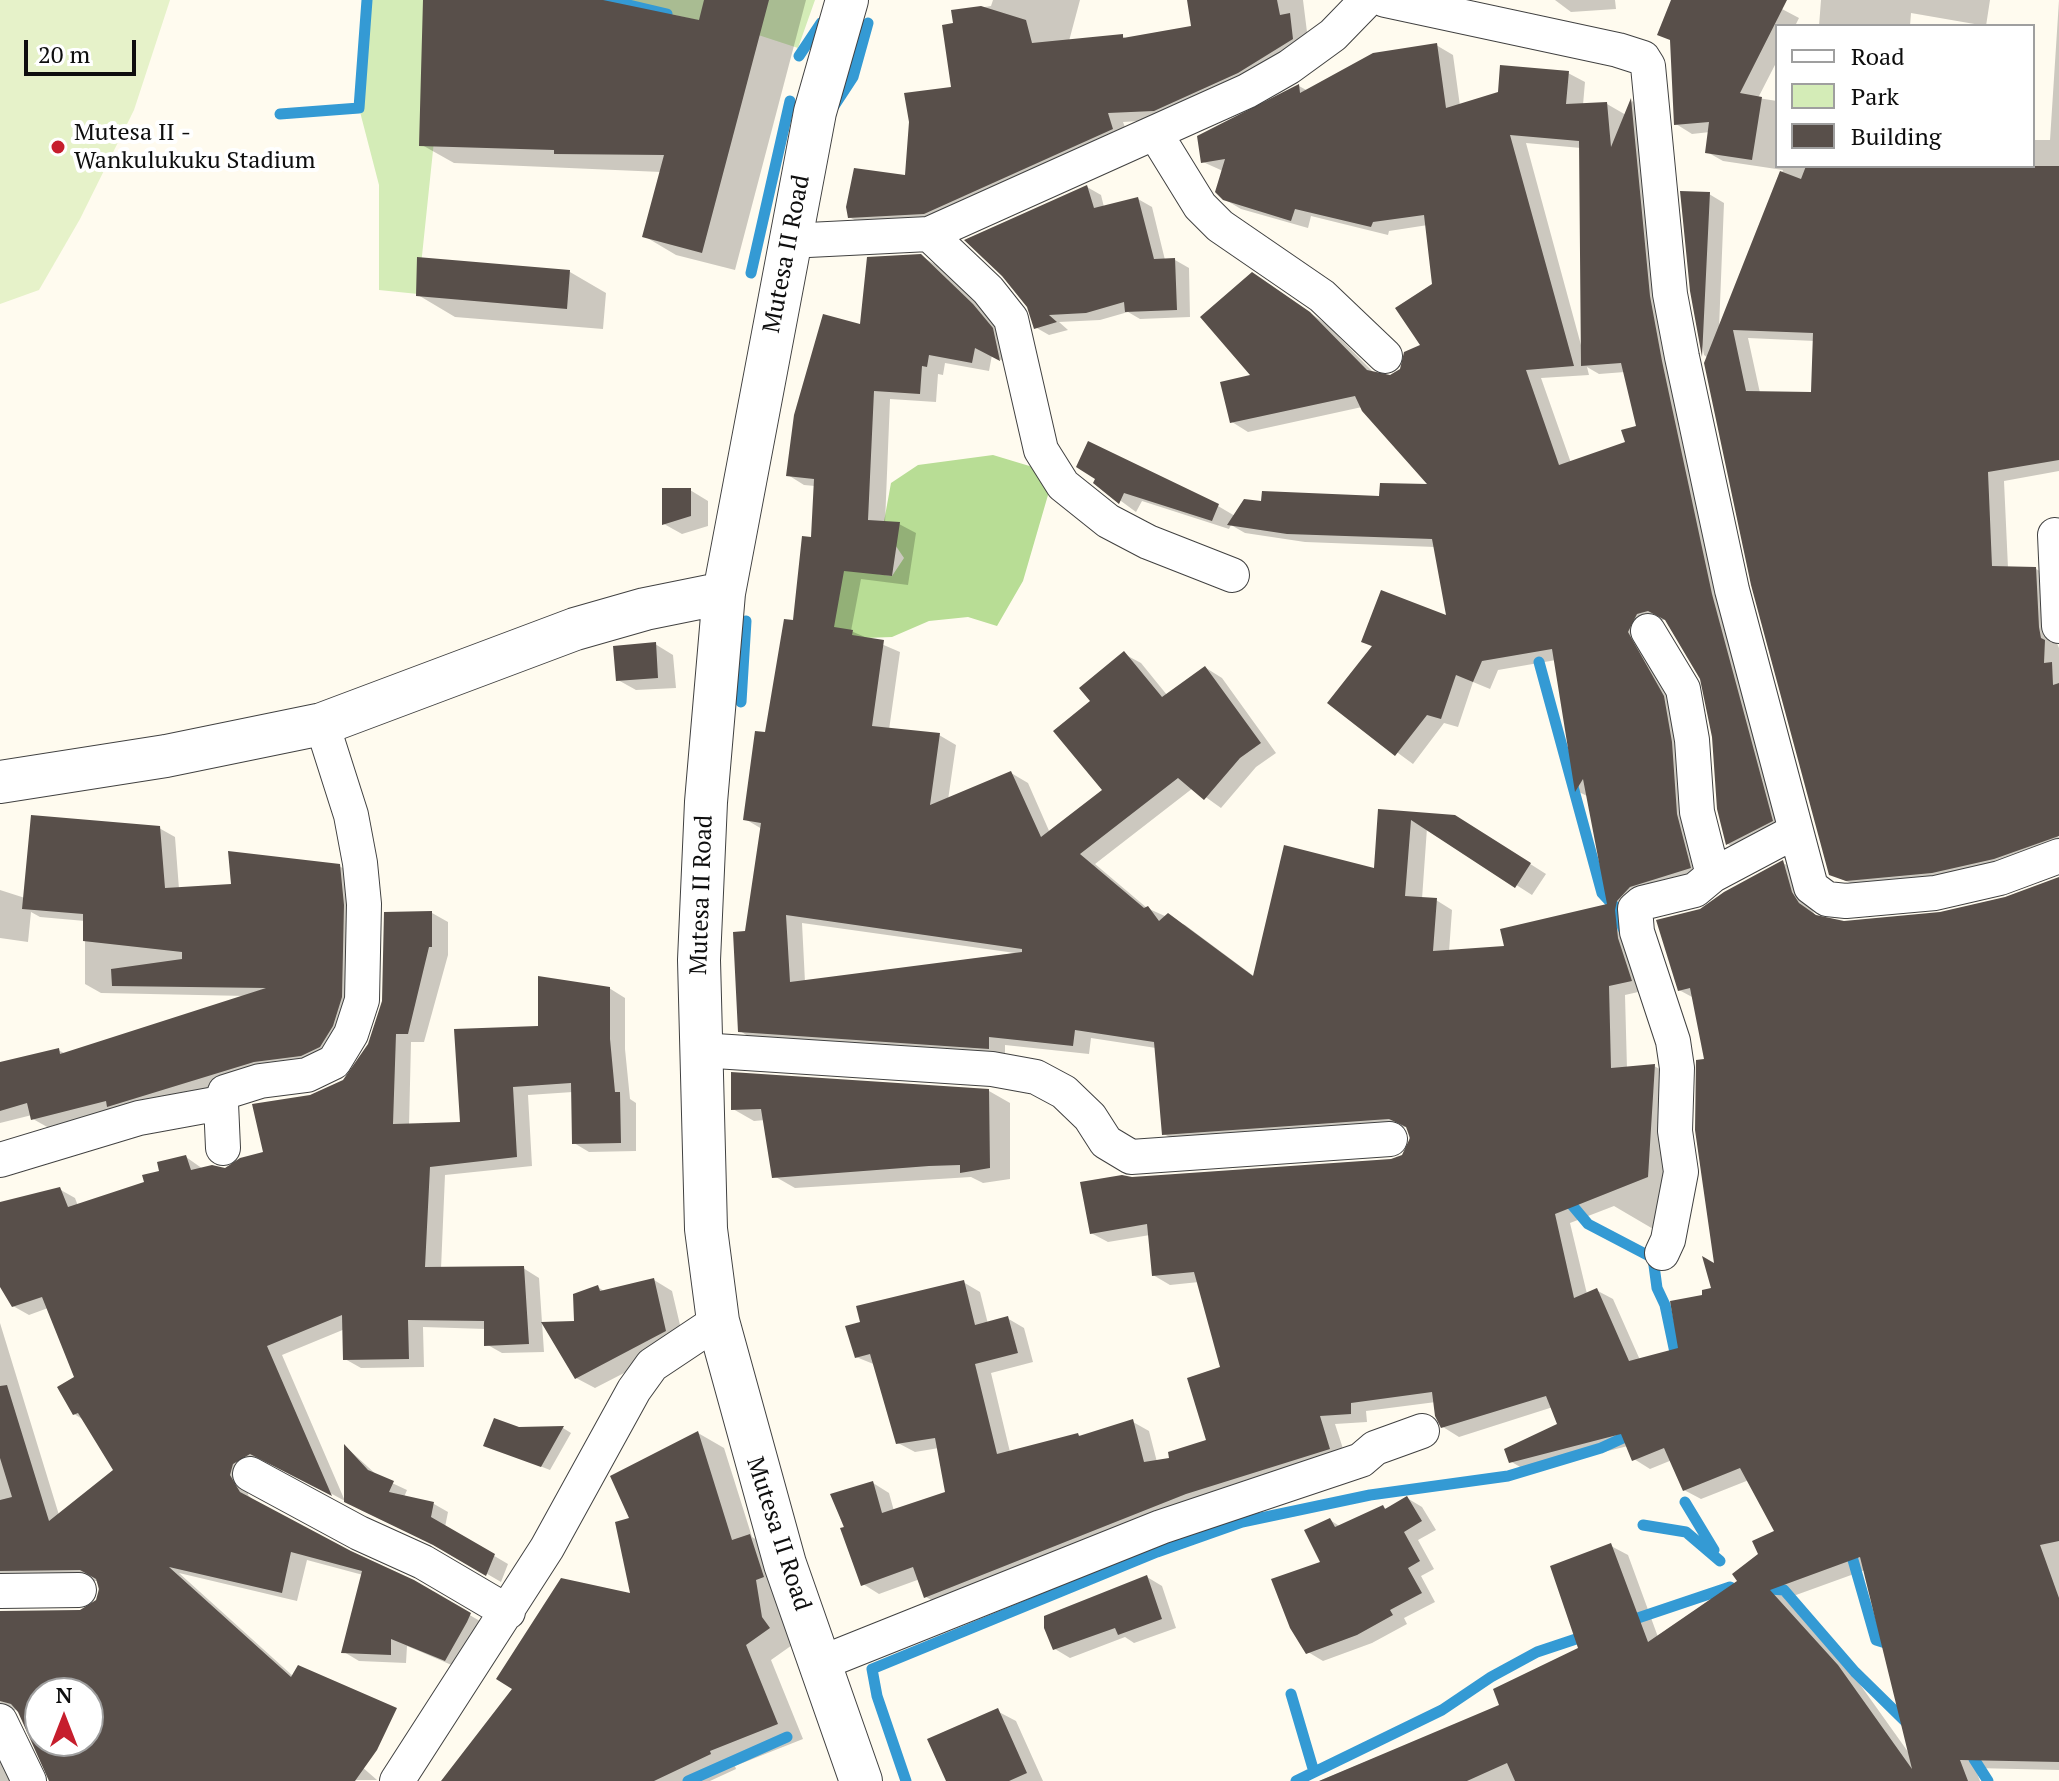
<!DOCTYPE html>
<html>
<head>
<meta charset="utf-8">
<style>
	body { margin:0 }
	#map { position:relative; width:2059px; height:1781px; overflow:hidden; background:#fffbef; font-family:"PT Serif",serif }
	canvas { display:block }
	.legend { position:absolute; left:1775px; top:24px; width:260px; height:144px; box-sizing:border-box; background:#fff; border:2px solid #9f9f9f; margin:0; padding:10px 14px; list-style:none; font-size:24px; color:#0e0e0e }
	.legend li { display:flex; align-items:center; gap:16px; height:40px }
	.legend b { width:40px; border:2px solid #9f9f9f }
	.north { position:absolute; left:24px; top:1677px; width:80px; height:80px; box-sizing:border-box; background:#fff; border:2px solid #9f9f9f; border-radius:50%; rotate:0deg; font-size:22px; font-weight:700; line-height:32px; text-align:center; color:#0e0e0e }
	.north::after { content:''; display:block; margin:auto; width:28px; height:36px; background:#c61e2d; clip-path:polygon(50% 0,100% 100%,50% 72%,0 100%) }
	.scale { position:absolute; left:24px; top:40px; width:112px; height:36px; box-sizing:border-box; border:4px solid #0e0e0e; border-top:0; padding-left:10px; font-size:24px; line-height:28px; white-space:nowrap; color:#0e0e0e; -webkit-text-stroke:6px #fff; paint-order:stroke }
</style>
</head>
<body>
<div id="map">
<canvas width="2059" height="1781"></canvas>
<ul class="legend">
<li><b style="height:10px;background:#fff"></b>Road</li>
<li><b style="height:22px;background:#d4ecb7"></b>Park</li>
<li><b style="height:22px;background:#584f4a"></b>Building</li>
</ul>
<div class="north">N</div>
<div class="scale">20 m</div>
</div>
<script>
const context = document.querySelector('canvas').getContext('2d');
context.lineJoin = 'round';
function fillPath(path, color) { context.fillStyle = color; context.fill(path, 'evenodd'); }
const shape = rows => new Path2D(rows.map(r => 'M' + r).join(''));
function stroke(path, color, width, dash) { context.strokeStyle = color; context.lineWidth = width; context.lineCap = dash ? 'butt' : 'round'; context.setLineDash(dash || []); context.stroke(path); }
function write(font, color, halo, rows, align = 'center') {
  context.font = font + ' "PT Serif",serif'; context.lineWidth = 8; context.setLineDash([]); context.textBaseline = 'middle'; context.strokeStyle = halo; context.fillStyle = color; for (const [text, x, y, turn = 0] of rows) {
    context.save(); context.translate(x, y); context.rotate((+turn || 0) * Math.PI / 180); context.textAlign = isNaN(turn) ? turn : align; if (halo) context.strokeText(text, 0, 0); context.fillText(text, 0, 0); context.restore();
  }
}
fillPath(shape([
	[367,0,432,0,434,141,418,294,379,290,379,185,359,108],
	[607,0,815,0,798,48,746,31]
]), '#d4ecb7');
fillPath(shape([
	[993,455,1046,471,1048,495,1023,581,997,626,968,617,929,621,892,637,838,639,825,609,840,569,892,576,904,558,883,527,891,483,918,465]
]), '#b8dd95');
fillPath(shape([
	[0,0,170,0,134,110,80,219,39,290,0,304]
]), '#e6f2c9');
fillPath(shape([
	[425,0,806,0,735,270,676,255,644,236,661,172,454,163,422,145],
	[993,0,1080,0,1069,41,1122,36,1127,39,1193,27,1189,0,1303,0,1309,48,1172,119,1123,122,1129,138,942,223,866,226,849,217,907,178,953,88,953,12,991,6],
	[1555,0,1615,0,1616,9,1571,12],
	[1674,0,1765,0,1799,18,1795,26,1777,26,1777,61,1758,98,1777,101,1777,166,2033,166,2033,140,2050,140,2059,0,2059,471,2004,481,2008,568,2036,569,2052,578,2055,638,2059,648,2059,832,2052,833,2059,837,2059,851,2012,867,1864,889,1830,874,1708,358,1704,355,1692,291,1709,194,1724,203,1719,329,1783,170,1723,161,1707,152,1710,132,1692,134,1676,124],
	[1748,338,1815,341,1813,394,1760,393],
	[1821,0,1990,0,1986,26,1911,13,1910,26,1819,26],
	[1436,45,1453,55,1460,106,1568,73,1585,82,1583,105,1607,104,1626,115,1632,101,1647,109,1788,830,1744,853,1728,844,1719,808,1714,736,1702,678,1666,619,1654,623,1680,707,1706,877,1646,896,1647,990,1625,995,1627,1069,1654,1066,1671,1075,1660,1233,1614,1206,1570,1223,1587,1294,1596,1290,1613,1299,1640,1360,1680,1350,1704,1297,1714,1290,1716,1266,1707,1061,1694,998,1679,990,1701,911,1783,863,1799,872,1808,903,1815,915,1825,921,1848,923,1937,915,2005,899,2059,879,2059,1770,1975,1768,1980,1781,1319,1781,1501,1706,1580,1649,1611,1546,1628,1555,1658,1637,1740,1581,1777,1532,1749,1480,1701,1499,1684,1490,1672,1460,1650,1469,1634,1459,1628,1446,1527,1471,1510,1461,1560,1425,1553,1407,1459,1437,1443,1427,1436,1402,1366,1411,1367,1422,1335,1424,1346,1458,942,1606,926,1597,920,1579,879,1594,863,1584,833,1496,873,1483,889,1493,894,1511,948,1493,939,1448,915,1452,898,1443,876,1365,856,1357,963,1282,980,1292,988,1324,1007,1318,1024,1328,1033,1362,991,1373,1010,1452,1078,1435,1083,1437,1133,1422,1149,1431,1157,1462,1171,1460,1209,1442,1222,1369,1199,1282,1170,1285,1153,1275,1150,1235,1108,1242,1091,1233,1132,1179,1392,1161,1403,1157,1410,1148,1408,1127,1180,1143,1164,1134,1156,1048,1091,1038,1089,1054,1005,1045,1005,1057,756,1041,740,1031,747,933,762,829,745,819,813,539,815,486,804,485,788,475,862,327,921,256,938,266,990,315,1009,339,1015,368,992,355,989,371,945,363,943,375,938,374,936,402,890,399,885,523,899,524,916,533,908,585,861,579,851,631,900,652,889,730,939,735,956,745,948,800,1011,773,1028,783,1050,833,1104,790,1092,701,1124,654,1141,663,1167,695,1206,668,1222,678,1276,753,1256,767,1221,808,1193,788,1095,864,1147,908,1185,925,1255,977,1376,871,1380,811,1472,827,1546,874,1532,895,1427,828,1422,899,1436,900,1452,910,1449,952,1506,948,1609,905,1589,797,1577,791,1556,660,1498,670,1490,689,1473,682,1458,727,1444,723,1413,764,1330,703,1373,647,1363,642,1449,618,1435,547,1305,542,1245,533,1231,525,1229,529,1142,501,1136,512,1095,482,1218,506,1235,516,1262,503,1381,498,1432,486,1362,407,1248,432,1232,422,1254,376,1269,284,1326,324,1375,374,1392,377,1402,370,1422,346,1434,285,1428,225,1389,231,1388,235,1311,216,1308,228,1241,209,1224,199,1223,171,1203,162,1299,86,1308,91],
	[1526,143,1581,148,1581,345],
	[1587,367,1599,374,1625,372,1638,427,1628,443,1571,463,1541,378,1589,375],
	[802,923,1015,953,805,982],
	[1865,1570,1911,1756,1854,1676,1785,1599],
	[1087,187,1101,195,1104,207,1138,199,1152,207,1165,260,1175,260,1189,268,1190,317,1140,319,1128,312,1100,320,1059,322,1068,330,1049,335,1035,327],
	[570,272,606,293,603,329,455,317,418,295],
	[690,490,708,501,708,526,682,534,664,524],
	[655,644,673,655,676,688,636,690,618,680],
	[159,828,175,837,179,889,233,886,339,866,355,875,359,915,336,1055,125,1114,49,1128,33,1119,32,1115,0,1123,0,1064,58,1050,66,1054,247,996,101,993,85,984,85,921,40,917,31,912,28,942,0,938,0,890,25,898],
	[432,913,448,922,448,955,424,1042,411,1042,409,1126,462,1124,540,1028,609,988,625,998,625,1049,630,1099,636,1103,636,1151,589,1152,574,1143,573,1092,528,1095,532,1166,445,1175,441,1269,523,1268,539,1278,544,1352,502,1353,486,1344,486,1329,423,1327,424,1367,361,1368,345,1359,345,1329,282,1355,345,1501,276,1464,257,1465,247,1474,248,1495,255,1502,350,1553,413,1582,485,1624,461,1669,407,1646,406,1663,359,1661,344,1652,363,1575,307,1560,297,1601,179,1573,294,1677,329,1738,377,1780,50,1781,18,1709,7,1712,0,1718,0,1613,81,1612,99,1600,98,1581,16,1579,0,1588,0,1323,59,1515,116,1470,84,1420,74,1414,76,1378,48,1308,29,1315,13,1306,0,1283,0,1204,59,1189,75,1198,78,1206,146,1183,186,1157,203,1169,225,1170,265,1154,311,1097,344,1082,370,1045],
	[40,1693,88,1693,88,1741,40,1741],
	[989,1091,1010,1103,1010,1179,983,1183,971,1177,795,1188,774,1176,765,1120,754,1121,733,1109],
	[654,1280,672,1291,684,1342,595,1388,576,1378,576,1323,598,1287,605,1292],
	[563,1428,571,1433,550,1470,486,1445,519,1429],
	[698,1433,724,1448,752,1537,776,1551,795,1643,771,1660,803,1739,735,1766,736,1769,710,1781,461,1781,633,1595,632,1519],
	[346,1447,379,1477,407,1490,404,1497,434,1504,448,1512,445,1527,508,1564,501,1582,448,1551,361,1510],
	[1407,1498,1422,1507,1436,1530,1418,1540,1434,1569,1421,1576,1435,1602,1404,1618,1407,1624,1372,1643,1323,1661,1308,1652,1330,1520,1341,1527,1383,1507,1388,1510],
	[1147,1577,1162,1586,1176,1628,1134,1643,1125,1637,1070,1658,1055,1649],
	[997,1711,1016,1721,1043,1781,948,1781],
	[0,1746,17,1781,0,1781]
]), '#0003');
stroke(shape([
	[607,0,667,14],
	[799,56,821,23],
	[834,106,853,77,868,23],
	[280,114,359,108,367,0],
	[751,273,790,101],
	[1539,662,1602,893,1614,906,1625,933],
	[741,702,746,621],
	[1569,1192,1572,1205,1588,1224,1653,1258,1657,1288,1665,1305,1677,1362],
	[1685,1502,1714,1550],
	[1643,1525,1686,1532,1720,1561],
	[1849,1546,1876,1640,1892,1645],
	[1760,1594,1770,1589,1784,1590,1855,1672,1907,1723],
	[1626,1622,1730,1587,1738,1592],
	[1291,1694,1314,1772],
	[1971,1746,1974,1759,1988,1781],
	[688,1781,787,1737],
	[906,1781,877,1696,872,1669,1157,1552,1242,1522,1370,1495,1508,1476,1601,1448,1634,1433],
	[1296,1781,1442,1710,1491,1677,1537,1652,1588,1635]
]), '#349ad4', 11);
fillPath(shape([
	[423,0,603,0,699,20,704,0,769,0,702,253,642,237,664,155,554,154,554,150,419,146],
	[1187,0,1277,0,1280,15,1290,13,1293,39,1238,73,1154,111,1108,113,1113,129,924,214,848,218,846,207,854,168,905,175,909,122,904,93,951,87,942,25,953,23,951,10,981,6,1026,20,1032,43,1123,34,1123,38,1191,26],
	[1671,0,1787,0,1740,93,1762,97,1752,160,1705,153,1709,122,1674,125,1670,40,1657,35],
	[1437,43,1446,108,1498,92,1500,65,1569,71,1566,104,1607,102,1611,147,1631,98,1650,296,1662,361,1712,594,1773,821,1726,845,1717,809,1712,737,1700,679,1665,620,1648,611,1637,614,1628,632,1664,696,1672,742,1677,814,1691,868,1630,887,1617,901,1615,910,1618,938,1632,981,1609,986,1611,1068,1655,1064,1648,1177,1555,1214,1574,1298,1597,1288,1629,1361,1678,1348,1670,1301,1702,1295,1702,1290,1711,1288,1702,1256,1714,1263,1695,1130,1696,1060,1704,1059,1690,988,1678,991,1656,920,1700,909,1724,892,1783,860,1792,892,1799,903,1816,915,1844,921,1940,912,2005,897,2059,877,2059,1541,2040,1545,2059,1598,2059,1762,1960,1760,1968,1781,1515,1781,1507,1763,1467,1781,1319,1781,1499,1705,1493,1689,1578,1648,1550,1566,1611,1543,1648,1642,1737,1581,1732,1574,1758,1554,1752,1541,1774,1531,1740,1468,1683,1491,1664,1448,1632,1461,1621,1434,1509,1463,1504,1449,1557,1424,1546,1396,1441,1428,1435,1416,1432,1392,1351,1403,1351,1414,1320,1416,1330,1449,1186,1494,924,1598,913,1567,861,1586,840,1528,844,1527,830,1494,873,1481,882,1513,945,1492,935,1438,896,1444,870,1354,855,1358,845,1326,860,1322,856,1306,964,1280,975,1325,1008,1316,1018,1353,975,1364,997,1454,1078,1433,1079,1436,1133,1419,1144,1462,1169,1458,1168,1452,1206,1440,1187,1378,1220,1367,1194,1272,1152,1276,1147,1224,1090,1234,1080,1182,1122,1175,1132,1177,1391,1159,1402,1155,1410,1138,1406,1127,1389,1119,1162,1135,1154,1042,1075,1030,1073,1046,989,1037,989,1049,738,1032,733,932,745,931,761,823,743,820,755,731,765,732,784,619,793,620,802,536,811,537,814,479,786,476,794,415,823,314,860,324,867,257,921,254,973,304,993,328,1000,361,975,348,972,363,929,355,927,367,922,366,920,394,874,391,868,520,900,522,892,576,844,571,834,627,853,630,852,635,884,640,872,726,940,733,930,805,1011,771,1041,837,1102,790,1053,731,1090,701,1079,688,1124,651,1162,697,1205,666,1261,743,1240,758,1204,800,1178,778,1080,854,1144,908,1148,906,1159,921,1168,913,1253,976,1284,845,1374,868,1378,809,1455,815,1531,863,1515,888,1411,820,1405,896,1437,898,1433,951,1504,946,1500,929,1607,904,1583,779,1575,792,1552,649,1482,661,1473,682,1456,675,1441,719,1427,715,1395,756,1327,703,1372,646,1361,642,1381,590,1446,615,1432,539,1287,534,1227,525,1244,499,1261,501,1262,491,1379,496,1380,483,1427,484,1362,411,1355,396,1230,423,1220,382,1250,375,1200,317,1252,272,1310,312,1367,370,1390,375,1400,369,1404,352,1420,345,1395,308,1432,284,1424,215,1373,222,1371,227,1295,209,1291,221,1223,200,1215,192,1225,159,1201,163,1197,136,1299,84,1300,93,1373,53],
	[1510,135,1579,141,1581,366,1621,363,1636,426,1621,430,1625,442,1559,465,1526,370,1574,366],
	[786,915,1022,949,1022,952,790,982],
	[1860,1557,1912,1769,1838,1665,1770,1590],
	[1806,166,2059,166,2059,460,1988,472,1992,566,2036,567,2039,627,2041,638,2045,640,2044,663,2052,662,2053,685,2059,683,2059,836,1994,859,1932,873,1846,881,1829,875,1751,585,1704,363,1780,171,1801,179],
	[1733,330,1813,333,1811,392,1746,391],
	[1087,185,1094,208,1138,197,1154,259,1175,258,1177,310,1125,312,1124,302,1086,313,1049,315,1057,322,1034,329,1027,307,1002,276,964,240],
	[1680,191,1710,192,1702,357,1690,291],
	[417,257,570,270,567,309,416,296],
	[1088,441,1219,504,1212,521,1124,493,1119,504,1093,483,1095,479,1076,467],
	[662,488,691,488,691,516,662,525],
	[656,642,658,678,616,681,613,646],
	[31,815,160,826,165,888,231,884,228,851,340,864,344,905,342,997,333,1026,320,1047,301,1056,254,1062,107,1107,106,1101,31,1120,27,1103,0,1111,0,1062,59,1048,60,1054,266,988,112,986,111,969,182,959,182,952,83,941,83,914,22,909],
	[432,911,432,947,429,947,408,1034,396,1034,393,1124,460,1122,454,1029,538,1026,538,976,610,987,610,1039,615,1092,620,1092,621,1143,572,1144,571,1083,513,1087,517,1157,430,1167,425,1267,524,1266,529,1344,484,1346,484,1321,408,1320,409,1359,343,1360,342,1315,267,1346,332,1496,250,1454,233,1464,230,1475,240,1492,351,1551,414,1580,471,1613,467,1622,445,1661,391,1639,391,1655,341,1653,362,1571,291,1552,282,1593,169,1567,291,1677,298,1665,397,1708,377,1750,355,1781,49,1781,18,1712,11,1704,0,1701,0,1611,80,1610,96,1600,99,1589,96,1579,80,1570,0,1571,0,1500,12,1497,0,1458,0,1386,7,1385,49,1521,113,1470,78,1413,73,1415,57,1387,74,1377,42,1297,12,1307,0,1287,0,1202,60,1187,68,1207,144,1182,142,1175,159,1171,157,1162,186,1155,191,1170,212,1165,225,1168,240,1158,263,1152,252,1104,310,1095,343,1080,368,1044,382,1001,384,912],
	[40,1693,88,1693,88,1741,40,1741],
	[731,1072,989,1089,990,1168,960,1173,960,1165,929,1166,772,1178,761,1109,731,1110],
	[654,1278,666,1331,575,1379,541,1322,574,1321,573,1294,598,1285,600,1291],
	[494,1418,519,1427,564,1426,541,1467,483,1446],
	[698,1431,732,1540,750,1534,764,1577,756,1580,762,1617,770,1628,746,1645,778,1724,710,1751,711,1754,654,1781,441,1781,512,1689,496,1679,561,1578,630,1593,615,1522,629,1518,610,1476],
	[344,1444,368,1470,394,1481,389,1492,434,1502,431,1517,495,1554,486,1576,433,1545,344,1502],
	[1407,1496,1422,1521,1404,1532,1420,1561,1408,1568,1422,1593,1390,1610,1393,1615,1357,1635,1306,1654,1290,1628,1271,1579,1320,1562,1304,1530,1330,1518,1335,1527,1383,1505,1385,1509],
	[1147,1575,1162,1619,1118,1635,1115,1628,1053,1650,1044,1628,1044,1616],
	[998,1708,1027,1773,1009,1781,946,1781,927,1739]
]), '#584f4a');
const minor = shape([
	[1385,0,1618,50,1643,58,1648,66,1670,294,1682,357,1732,590,1811,887,1827,899,1846,901,1935,893,2000,878,2059,856],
	[1155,133,1200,206,1220,226,1322,296,1385,356],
	[929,234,988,290,1011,319,1041,450,1063,485,1108,521,1148,542,1232,575],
	[788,241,929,234,1247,91,1289,67,1333,35,1367,0],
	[2055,535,2059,626],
	[1648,631,1683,689,1692,740,1697,812,1713,875],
	[700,1050,992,1069,1036,1077,1064,1092,1090,1117,1106,1142,1131,1157,1390,1139],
	[223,1148,221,1103,225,1092,260,1081,307,1075,334,1062,351,1034,362,1000,364,904,360,863,351,815,322,724],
	[0,1160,139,1118,221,1103],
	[1662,1253,1668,1240,1681,1172,1675,1131,1677,1068,1673,1041,1637,932,1635,909,1642,903,1695,890,1713,875,1794,832],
	[250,1474,359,1533,423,1562,508,1612],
	[0,1591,79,1590],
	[821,1663,1161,1527,1361,1460,1375,1448,1422,1431],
	[0,1721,29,1781],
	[397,1781,547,1548,634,1390,652,1365,718,1321]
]);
const tertiary = shape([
	[847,0,815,112,724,593,706,802,699,960,706,1229,718,1321,785,1564,861,1781],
	[0,782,166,756,322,724,575,629,645,609,724,593]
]);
stroke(minor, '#414141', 36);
stroke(tertiary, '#414141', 44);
stroke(minor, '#fff', 34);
stroke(tertiary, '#fff', 42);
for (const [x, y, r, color] of [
	[58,147,8,"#c61e2d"]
]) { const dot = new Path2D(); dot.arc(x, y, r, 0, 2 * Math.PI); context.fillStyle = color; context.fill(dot); stroke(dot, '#fff', 3); }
write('24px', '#0e0e0e', '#fff', [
	["Mutesa II -",74,133],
	["Wankulukuku Stadium",74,161]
], 'left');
write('24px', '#0e0e0e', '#fff', [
	["Mutesa II Road",787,254,-79],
	["Mutesa II Road",702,895,-88],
	["Mutesa II Road",778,1534,72]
]);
</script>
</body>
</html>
